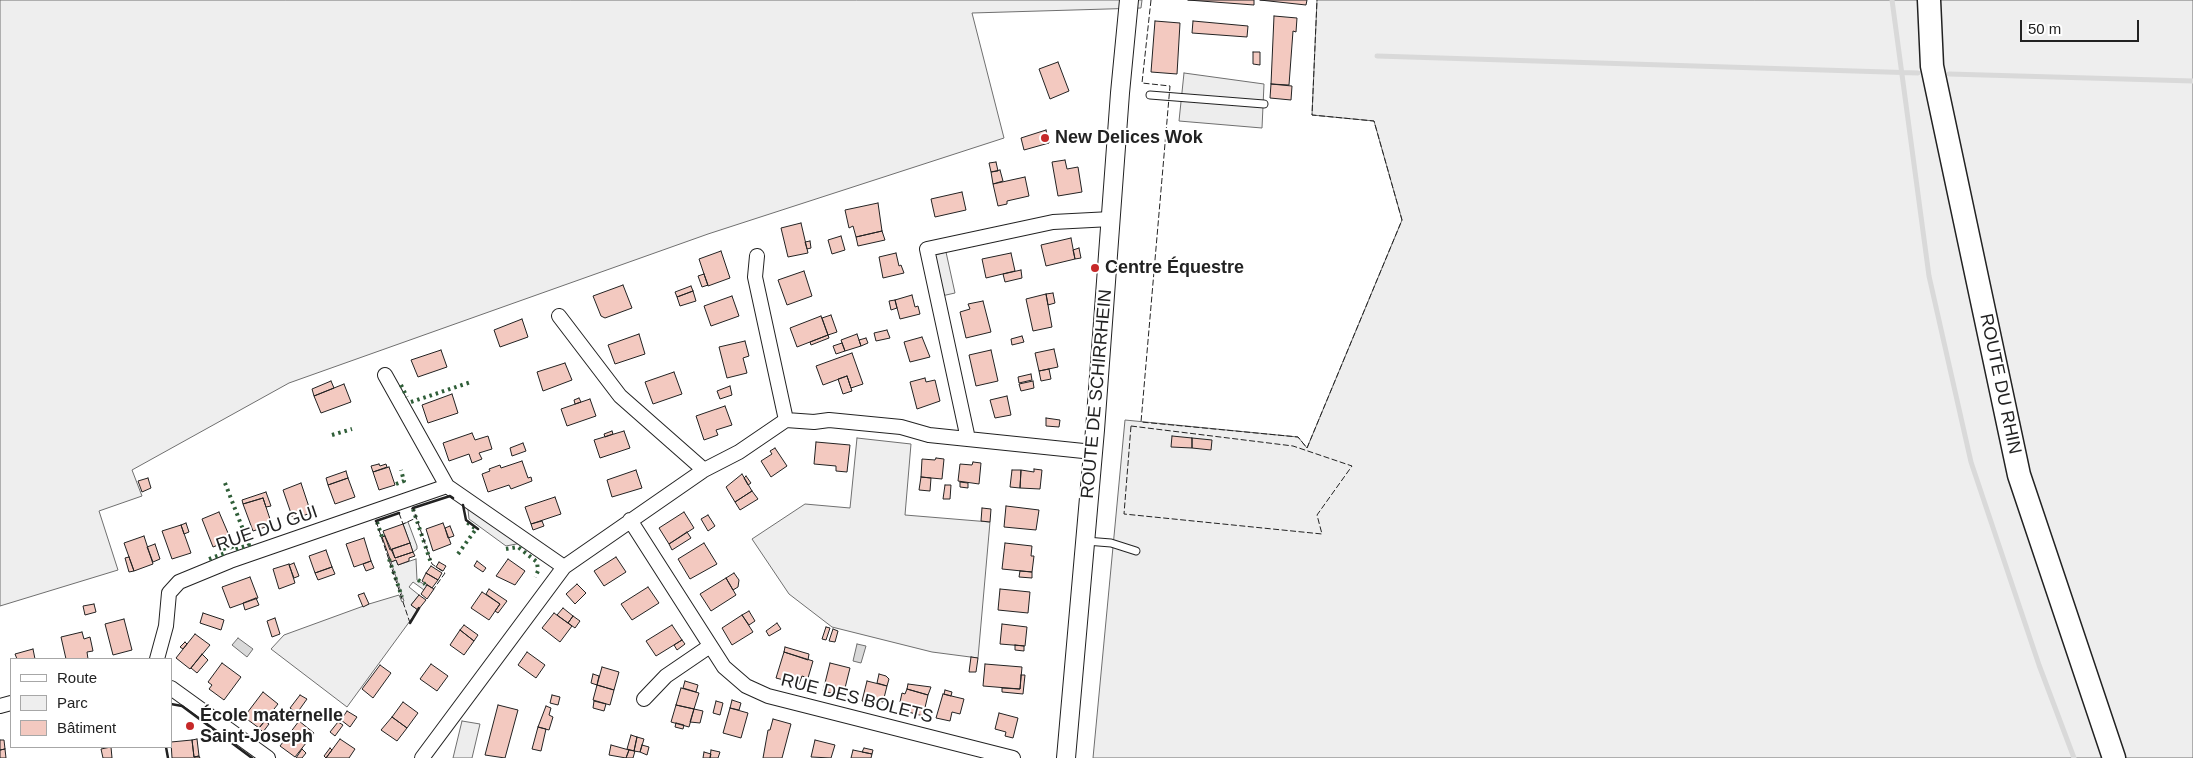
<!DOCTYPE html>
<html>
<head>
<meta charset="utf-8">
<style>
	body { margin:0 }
	#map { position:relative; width:2193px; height:758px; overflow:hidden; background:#fff; font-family:Arial,sans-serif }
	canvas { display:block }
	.legend { position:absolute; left:10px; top:658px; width:162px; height:90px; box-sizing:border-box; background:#fff; border:1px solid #a7a7a7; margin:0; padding:6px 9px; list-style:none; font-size:15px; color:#222 }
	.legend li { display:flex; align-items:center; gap:10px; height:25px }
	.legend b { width:25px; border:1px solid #a7a7a7 }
	.scale { position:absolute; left:2020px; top:20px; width:119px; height:22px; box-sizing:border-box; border:2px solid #222; border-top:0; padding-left:6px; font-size:15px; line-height:18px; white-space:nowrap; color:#222; -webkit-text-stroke:4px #fff; paint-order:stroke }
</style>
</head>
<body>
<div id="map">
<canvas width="2193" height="758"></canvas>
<ul class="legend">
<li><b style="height:6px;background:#fff"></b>Route</li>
<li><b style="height:14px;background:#eee"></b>Parc</li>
<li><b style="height:14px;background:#f3c9c0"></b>Bâtiment</li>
</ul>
<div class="scale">50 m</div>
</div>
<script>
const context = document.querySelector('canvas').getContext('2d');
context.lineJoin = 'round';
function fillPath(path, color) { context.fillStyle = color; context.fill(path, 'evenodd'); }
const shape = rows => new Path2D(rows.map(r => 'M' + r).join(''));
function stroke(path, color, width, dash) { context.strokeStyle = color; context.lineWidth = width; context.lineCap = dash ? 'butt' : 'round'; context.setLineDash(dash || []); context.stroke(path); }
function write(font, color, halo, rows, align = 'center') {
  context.font = font + ' Arial,sans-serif'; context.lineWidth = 4; context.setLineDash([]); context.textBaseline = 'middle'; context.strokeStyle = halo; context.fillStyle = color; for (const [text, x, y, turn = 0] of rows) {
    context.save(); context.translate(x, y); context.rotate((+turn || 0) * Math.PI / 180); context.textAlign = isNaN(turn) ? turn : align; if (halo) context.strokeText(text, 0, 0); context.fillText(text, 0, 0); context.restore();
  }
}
const green = shape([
	[0,0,1142,0,1141,8,972,13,1004,138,708,234,289,383,132,470,142,496,99,511,118,570,0,606,0,0],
	[1317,0,2193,0,2193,758,1093,758,1125,420,1298,437,1307,448,1402,220,1374,121,1312,115,1317,0],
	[857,438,911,444,905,515,990,522,978,658,932,652,832,627,789,594,752,539,805,504,850,508,857,438],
	[408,522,417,546,417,549,413,552,403,524,408,522],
	[416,559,417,580,427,586,424,590,413,582,409,587,419,595,411,605,418,610,347,707,271,649,284,635,369,604,399,595,402,602,404,601,391,562,396,560,398,565,416,559]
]);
fillPath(green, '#eee');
stroke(green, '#6f6f6f', 1);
const parking = shape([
	[1184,73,1264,84,1262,128,1179,121,1184,73],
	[946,252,955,293,937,297,928,257,946,252],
	[467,500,527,542,506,546,469,519,467,500],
	[462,721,480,724,472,758,453,758,462,721]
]);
fillPath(parking, '#ededed');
stroke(parking, '#6f6f6f', 1);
const water = shape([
	[238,638,253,649,247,657,232,645,238,638],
	[857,644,866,646,861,663,853,661,857,644]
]);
fillPath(water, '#d9d9d9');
stroke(water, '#6f6f6f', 1);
stroke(shape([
	[1892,0,1929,276,1971,462,2039,665,2074,758],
	[1377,56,1918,73],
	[1949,74,2193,81]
]), '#d9d9d9', 5);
const building = shape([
	[1188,0,1254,0,1254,5,1188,0],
	[1260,0,1307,0,1306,5,1260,0],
	[1274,16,1297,18,1296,32,1293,31,1289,85,1271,84,1274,16],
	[1155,21,1180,23,1177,74,1151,72,1155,21],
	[1193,21,1248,26,1247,37,1192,33,1193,21],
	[1253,52,1260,52,1260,65,1253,64,1253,52],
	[1058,62,1069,91,1050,99,1039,69,1058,62],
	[1271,84,1292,86,1291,100,1270,98,1271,84],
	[1046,130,1049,143,1024,150,1021,138,1046,130],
	[1065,160,1067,169,1078,167,1082,192,1058,196,1052,162,1065,160],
	[996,162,998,171,991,172,989,163,996,162],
	[1000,170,1003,181,993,184,991,172,1000,170],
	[1025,177,1029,196,1007,201,1007,204,998,206,993,184,1025,177],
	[962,192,966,210,935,217,931,199,962,192],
	[878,203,882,231,856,237,853,226,849,228,845,210,878,203],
	[801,223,808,253,788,257,781,228,801,223],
	[882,231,885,240,858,246,856,237,882,231],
	[841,236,845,250,832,254,828,240,841,236],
	[1071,238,1075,259,1046,266,1041,245,1071,238],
	[810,241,811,248,807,249,805,242,810,241],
	[1079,248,1081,258,1075,259,1073,250,1079,248],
	[721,251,730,278,708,286,699,259,721,251],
	[896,253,899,266,901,265,904,273,883,278,879,257,896,253],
	[1011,253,1015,271,986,278,982,259,1011,253],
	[1021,270,1022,278,1005,282,1003,274,1021,270],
	[804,271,812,296,787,305,778,280,804,271],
	[704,274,708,285,702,287,698,276,704,274],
	[623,285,632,308,605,318,601,316,593,296,623,285],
	[691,286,693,291,677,297,675,292,691,286],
	[693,291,696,301,680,306,677,297,693,291],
	[1053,293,1055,303,1048,305,1046,294,1053,293],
	[1046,294,1052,327,1033,331,1026,299,1046,294],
	[912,295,915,307,918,306,920,314,900,319,895,300,912,295],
	[732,296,739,316,711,326,704,306,732,296],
	[895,300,897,308,891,310,889,301,895,300],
	[983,301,991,332,966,338,960,312,970,309,968,304,983,301],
	[831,315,837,332,828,335,822,318,831,315],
	[821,316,828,335,797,347,790,328,821,316],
	[522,319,528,337,500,347,494,330,522,319],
	[887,330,890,338,876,341,874,333,887,330],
	[639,334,645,354,615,364,608,345,639,334],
	[857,334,861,346,845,351,841,340,857,334],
	[828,335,829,338,811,345,810,342,828,335],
	[1022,336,1024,342,1012,345,1011,339,1022,336],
	[922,337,930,357,910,362,904,342,922,337],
	[866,338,868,343,861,346,859,340,866,338],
	[745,341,749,356,743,358,747,373,727,378,719,347,745,341],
	[842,343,845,351,836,354,833,346,842,343],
	[1054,349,1058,367,1039,371,1035,353,1054,349],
	[441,350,447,367,418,377,411,360,441,350],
	[991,350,998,381,976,386,969,355,991,350],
	[852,353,863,384,851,388,847,376,823,385,816,366,852,353],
	[565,363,572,380,543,391,537,372,565,363],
	[1049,369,1051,379,1041,381,1039,371,1049,369],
	[674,372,682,394,653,404,645,382,674,372],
	[1031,374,1032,380,1019,383,1018,377,1031,374],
	[847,376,852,391,843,394,838,379,847,376],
	[925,378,926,382,935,380,940,401,917,409,910,382,925,378],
	[331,381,334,388,314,396,312,389,331,381],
	[1033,381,1034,388,1021,391,1019,384,1033,381],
	[344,384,351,402,321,413,314,396,344,384],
	[730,386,732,395,720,399,717,391,730,386],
	[452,394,458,413,428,423,422,405,452,394],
	[1007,396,1011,415,995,418,990,400,1007,396],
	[579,398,581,402,575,404,574,400,579,398],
	[590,399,596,416,567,426,561,409,590,399],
	[725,406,732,425,716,430,718,435,704,440,696,416,725,406],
	[1046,418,1060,420,1059,427,1046,426,1046,418],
	[612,431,613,434,605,437,604,434,612,431],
	[624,431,630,448,600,458,594,440,624,431],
	[472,433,475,440,488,436,492,449,479,453,482,459,472,463,469,454,449,461,443,443,472,433],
	[1172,436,1192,438,1192,448,1171,447,1172,436],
	[1192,438,1212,440,1211,450,1192,448,1192,438],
	[816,442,850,445,847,472,836,471,836,466,814,464,816,442],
	[523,443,526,451,512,456,510,448,523,443],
	[775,448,787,466,771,477,761,461,772,454,770,451,775,448],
	[936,458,944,459,942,479,921,477,922,459,935,460,936,458],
	[522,461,528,478,531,477,532,481,511,489,509,485,488,492,482,474,490,471,489,469,500,465,501,468,522,461],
	[973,462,981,463,979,484,958,481,960,464,972,465,973,462],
	[379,464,380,466,386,464,387,467,373,472,371,466,379,464],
	[389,467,395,485,379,490,373,472,389,467],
	[1034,469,1042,470,1040,489,1020,488,1021,470,1034,472,1034,469],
	[636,470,642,488,612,497,607,480,636,470],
	[1012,470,1021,470,1020,488,1010,487,1012,470],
	[346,471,348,478,328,485,326,478,346,471],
	[742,474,752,491,735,502,726,487,742,474],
	[746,476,751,483,748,485,744,478,746,476],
	[921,477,931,478,930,491,919,490,921,477],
	[148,478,151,488,142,492,138,481,148,478],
	[348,478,355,497,335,504,328,485,348,478],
	[960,482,968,483,968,488,960,487,960,482],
	[301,483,311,513,293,519,283,490,301,483],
	[945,485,951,485,950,499,943,499,945,485],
	[752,491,758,499,740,510,735,502,752,491],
	[266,492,271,506,266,507,263,498,243,504,242,500,266,492],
	[555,497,561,514,531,524,525,507,555,497],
	[263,498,272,525,253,531,243,504,263,498],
	[1006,506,1039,510,1036,530,1004,527,1006,506],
	[982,508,991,509,990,522,981,521,982,508],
	[219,512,231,540,213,547,202,519,219,512],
	[684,512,694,528,669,544,659,528,684,512],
	[708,515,715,526,708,531,701,519,708,515],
	[542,521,544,526,533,530,531,524,542,521],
	[186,523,189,532,184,534,181,525,186,523],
	[443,523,451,544,433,551,426,529,443,523],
	[403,524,410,543,390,550,383,531,403,524],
	[181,525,191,553,172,559,162,531,181,525],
	[450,526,454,536,448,538,445,528,450,526],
	[687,532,691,538,672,550,669,544,687,532],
	[144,536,153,564,134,571,124,543,144,536],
	[385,536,395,558,413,552,415,556,409,558,409,561,398,565,396,560,391,562,382,537,385,536],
	[364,538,371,561,354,567,346,544,364,538],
	[410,543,413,552,395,558,392,549,410,543],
	[704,543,717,564,690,579,678,559,704,543],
	[1005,543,1032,546,1031,556,1034,556,1032,572,1002,569,1005,543],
	[155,544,160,559,153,562,147,547,155,544],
	[326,550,332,567,315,573,309,556,326,550],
	[129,557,134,571,129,572,125,558,129,557],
	[616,557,626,572,604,586,594,571,616,557],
	[508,559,525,571,515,585,496,576,508,559],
	[371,561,374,568,366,571,363,564,371,561],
	[477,561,486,568,483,572,474,566,477,561],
	[439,562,446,566,443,571,436,567,439,562],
	[294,563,299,576,294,578,289,565,294,563],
	[289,564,295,583,279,589,273,569,289,564],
	[431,566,442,573,438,580,426,573,431,566],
	[332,567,335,574,318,580,315,573,332,567],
	[1020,571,1032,572,1032,578,1019,577,1020,571],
	[426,573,438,580,432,588,422,581,426,573],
	[734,573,739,580,738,587,733,590,726,578,734,573],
	[250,577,258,598,230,608,222,587,250,577],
	[726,578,736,595,711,611,700,594,726,578],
	[577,584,586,593,575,604,566,594,577,584],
	[427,585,434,589,427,599,421,594,427,585],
	[648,587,659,603,632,620,621,604,648,587],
	[489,589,507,601,498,613,495,611,500,604,486,594,489,589],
	[1000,589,1030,592,1028,613,998,610,1000,589],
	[482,592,500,604,489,620,471,608,482,592],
	[364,593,369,604,363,607,358,595,364,593],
	[419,595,426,600,418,610,411,605,419,595],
	[256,598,259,605,245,610,243,603,256,598],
	[94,604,96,612,85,615,83,606,94,604],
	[563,608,573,616,568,623,557,615,563,608],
	[749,611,755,621,749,625,742,615,749,611],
	[203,613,224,620,221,630,200,623,203,613],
	[554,613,572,626,560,642,542,628,554,613],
	[742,615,753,632,732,645,722,628,742,615],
	[573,616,580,621,575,628,568,623,573,616],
	[275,618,280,634,272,637,267,621,275,618],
	[124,619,132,650,113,655,105,624,124,619],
	[777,623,781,629,769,636,766,631,777,623],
	[1002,624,1027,627,1025,646,1000,644,1002,624],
	[464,625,478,635,474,641,460,630,464,625],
	[672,625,682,640,656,656,646,641,672,625],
	[826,627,830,628,826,640,822,639,826,627],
	[833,629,838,631,835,642,829,641,833,629],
	[460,630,474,641,464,655,450,645,460,630],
	[82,632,84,639,90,637,93,651,87,652,88,659,66,659,61,637,82,632],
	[195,634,210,645,190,669,176,658,195,634],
	[682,640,685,644,677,650,674,645,682,640],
	[185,642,187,644,183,649,180,647,185,642],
	[1015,645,1024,646,1024,651,1015,650,1015,645],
	[785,647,809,654,808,660,784,652,785,647],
	[33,649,35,659,17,659,15,654,33,649],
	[527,652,545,665,536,678,518,665,527,652],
	[784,652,813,661,808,678,802,676,799,684,776,678,784,652],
	[202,654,208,660,197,673,191,668,202,654],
	[971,657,978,658,976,672,969,672,971,657],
	[222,663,241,677,224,700,209,689,212,685,208,682,222,663],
	[830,663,850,668,843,696,823,691,830,663],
	[431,664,448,676,437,691,420,679,431,664],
	[985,664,1022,667,1020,689,983,686,985,664],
	[380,665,391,673,373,698,362,689,380,665],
	[602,667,619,672,614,690,597,685,602,667],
	[593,674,599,676,597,685,591,683,593,674],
	[879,674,886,676,889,679,887,686,877,683,879,674],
	[1021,675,1025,675,1023,694,1002,692,1002,688,1020,689,1021,675],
	[685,681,698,685,696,692,683,688,685,681],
	[867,681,887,686,883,702,870,699,869,703,862,701,867,681],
	[908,684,931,687,928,695,907,689,908,684],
	[597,685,614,690,610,705,593,700,597,685],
	[681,688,699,693,694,709,676,705,681,688],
	[907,689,928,695,923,716,901,710,903,702,900,702,902,693,905,694,907,689],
	[945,690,952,692,951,696,944,694,945,690],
	[263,692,278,704,259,728,244,717,263,692],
	[943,694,964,699,960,714,952,712,950,721,936,718,943,694],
	[300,695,307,699,297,713,290,708,300,695],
	[552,695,560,697,558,705,550,703,552,695],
	[732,700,741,703,739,710,730,708,732,700],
	[594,701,606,704,604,711,593,708,594,701],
	[716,701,723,703,720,715,713,713,716,701],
	[403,702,418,713,407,728,392,717,403,702],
	[498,705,518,710,505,758,485,755,498,705],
	[676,705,694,709,689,727,671,722,676,705],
	[546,706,551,708,549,715,553,717,549,730,538,727,546,706],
	[730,708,748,713,741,738,723,733,730,708],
	[694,709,703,711,700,723,690,722,694,709],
	[347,711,357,717,350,727,341,720,347,711],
	[999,713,1018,718,1013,738,1005,736,1006,732,995,729,999,713],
	[392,717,407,728,397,741,381,730,392,717],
	[773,719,791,724,782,758,763,758,768,730,770,730,773,719],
	[265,721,269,724,263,732,259,728,265,721],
	[299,721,314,733,295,757,280,746,299,721],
	[338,722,343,725,335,736,330,732,338,722],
	[676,723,684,725,683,729,675,727,676,723],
	[538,727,546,729,541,751,532,749,538,727],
	[631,735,637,737,634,751,627,749,631,735],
	[637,737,644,739,640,752,634,751,637,737],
	[197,739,199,756,194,757,192,740,197,739],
	[340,739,355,749,349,758,326,758,340,739],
	[0,740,4,740,5,749,0,750,0,740],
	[192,740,194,757,199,756,200,758,172,758,171,742,192,740],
	[815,740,835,745,831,758,811,757,815,740],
	[611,745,629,750,626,758,609,755,611,745],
	[642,745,649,747,647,755,640,752,642,745],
	[111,747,112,758,103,758,101,749,111,747],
	[330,748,332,750,326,758,324,756,330,748],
	[864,748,873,750,872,754,862,752,864,748],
	[5,749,6,758,0,758,0,750,5,749],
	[302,749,306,753,302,758,296,758,302,749],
	[629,750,635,751,633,758,626,758,629,750],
	[711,750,720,752,718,758,710,758,711,750],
	[853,750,872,754,871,758,851,758,853,750],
	[704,752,711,754,710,758,703,758,704,752]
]);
fillPath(building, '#f3c9c0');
stroke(building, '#222', 1);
const service = shape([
	[1150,95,1264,104],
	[1086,541,1111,543,1136,551]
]);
const minor = shape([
	[757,256,755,277,786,420],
	[559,316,620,396,704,470],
	[385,375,447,486,564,567],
	[968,439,927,249,1053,222,1111,219],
	[630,520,724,667,746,686,768,696,1013,758],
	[157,659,166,626,169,593,179,582,230,561,447,486],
	[171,688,268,758],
	[644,699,666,676,710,646],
	[0,706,11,703],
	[422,758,564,567,704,470,739,452,786,420,814,422,829,420,901,427,929,435,1093,452]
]);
const tertiary = shape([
	[1066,758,1095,430,1120,93,1129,0]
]);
const primary = shape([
	[1929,0,1932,66,2019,475,2114,758]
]);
stroke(service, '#222', 9);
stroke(minor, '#222', 16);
stroke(tertiary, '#222', 20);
stroke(primary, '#222', 25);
stroke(service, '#fff', 7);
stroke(minor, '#fff', 14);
stroke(tertiary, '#fff', 18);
stroke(primary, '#fff', 22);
stroke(shape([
	[401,385,407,397],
	[411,402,471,382],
	[332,435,352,429],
	[225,483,249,545,233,550,230,543],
	[396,484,404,481,401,470],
	[413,509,431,563],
	[377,522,383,540],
	[506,549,518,547,537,562,538,571,535,577],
	[458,554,476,529,465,521],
	[209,559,225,553,223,546],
	[389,559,402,597],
	[418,580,425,584]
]), '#2f5e38', 4, [2.5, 4]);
stroke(shape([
	[1151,0,1142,83,1170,86,1141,422,1298,437,1307,448,1402,220,1374,121,1312,115,1317,0],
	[1131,426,1293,446,1352,466,1317,515,1322,534,1124,514,1131,426],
	[411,509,413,508,432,564,445,573,433,590],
	[399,513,403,524,416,518],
	[376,521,410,623]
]), '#222', 1, [6, 2.5]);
stroke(shape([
	[463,505,466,520,478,529],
	[413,508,450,496,453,498],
	[376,521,399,513],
	[410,623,419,608],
	[171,704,182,706,252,758],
	[166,747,168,758]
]), '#222', 2.5);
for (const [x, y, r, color] of [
	[1045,138,5,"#c62828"],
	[1095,268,5,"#c62828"],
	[190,726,5,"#c62828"]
]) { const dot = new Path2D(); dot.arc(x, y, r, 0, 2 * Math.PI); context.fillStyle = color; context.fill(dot); stroke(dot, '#fff', 2); }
write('bold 18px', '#222', '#fff', [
	["New Delices Wok",1055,138],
	["Centre Équestre",1105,268],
	["École maternelle",200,716],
	["Saint-Joseph",200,737]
], 'left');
write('18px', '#222', '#fff', [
	["ROUTE DU RHIN",2000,384,78],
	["ROUTE DE SCHIRRHEIN",1097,394,-85],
	["RUE DU GUI",267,529,-19],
	["RUE DES BOLETS",857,699,14]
]);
</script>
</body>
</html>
